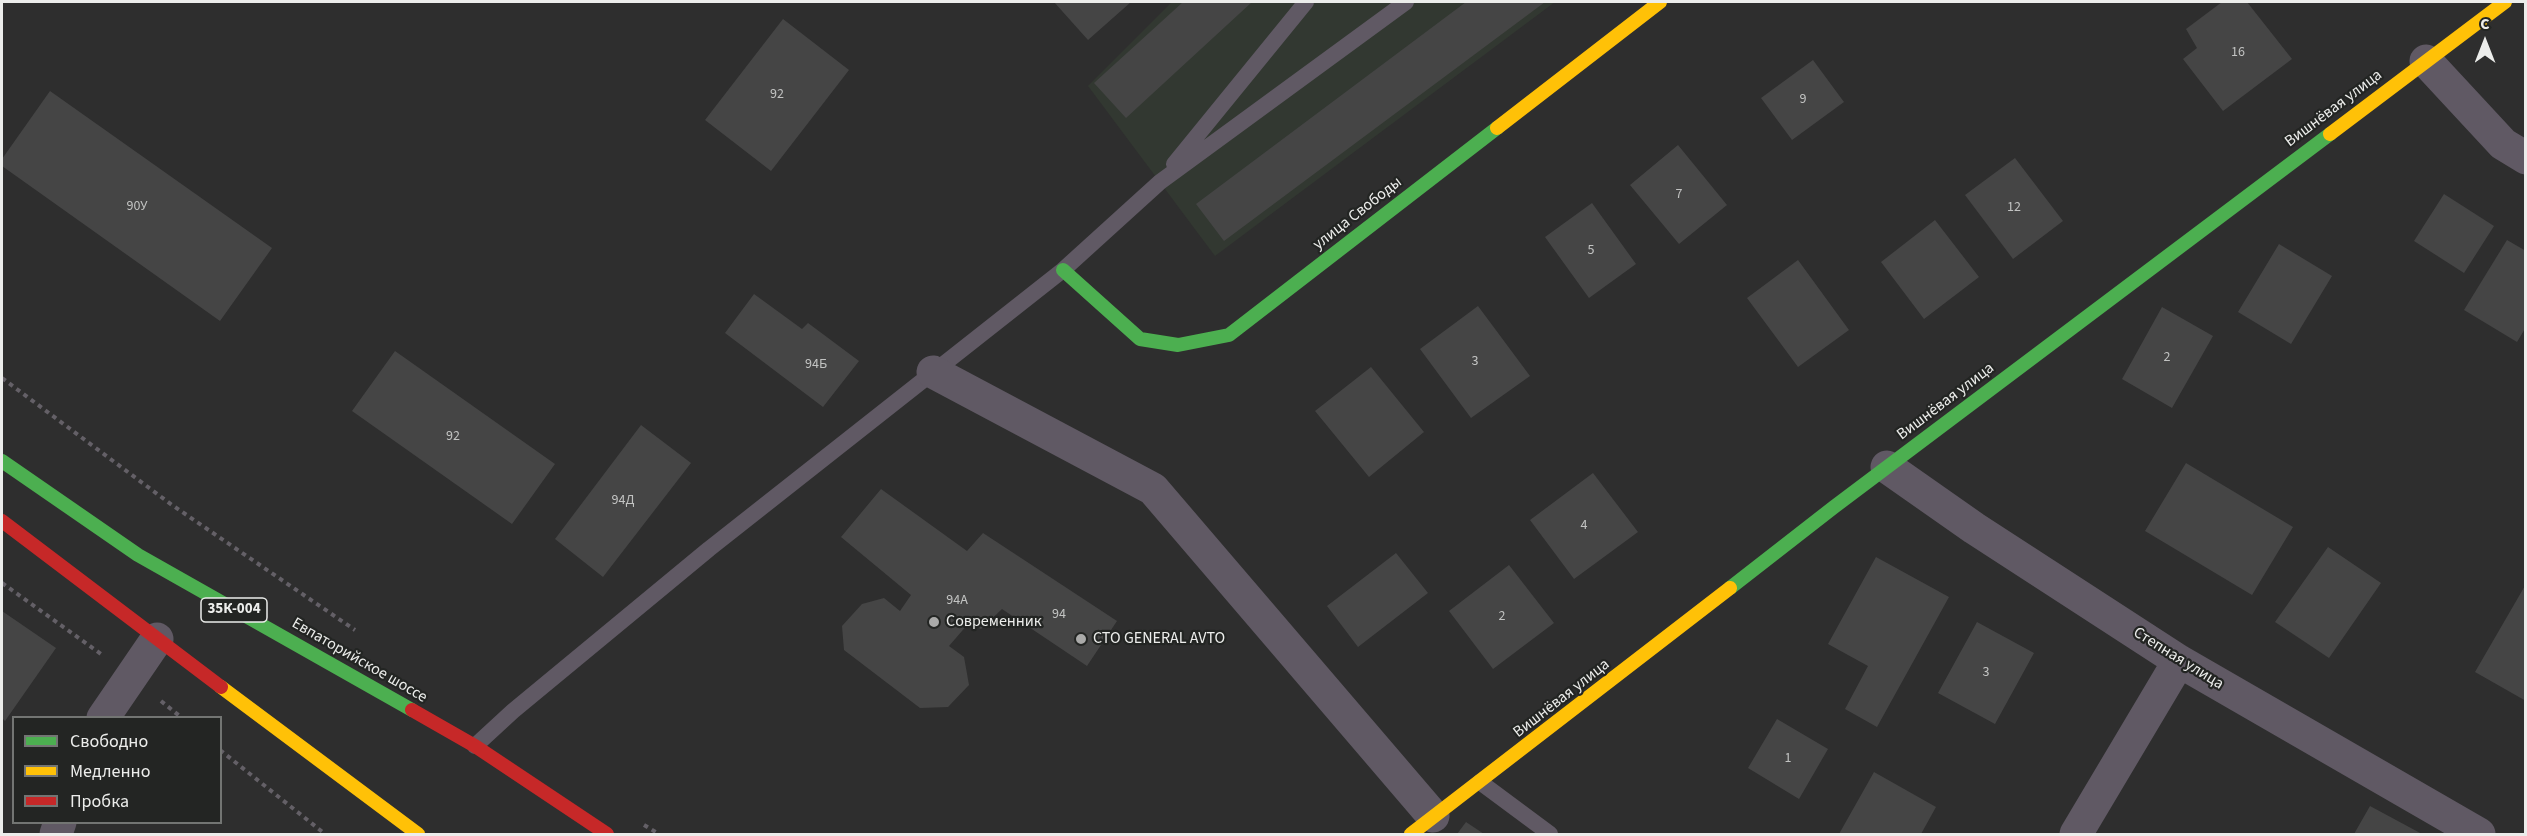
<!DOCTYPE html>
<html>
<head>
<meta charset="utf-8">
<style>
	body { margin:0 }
	#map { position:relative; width:2527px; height:836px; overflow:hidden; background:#2e2e2e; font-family:"Source Sans 3",sans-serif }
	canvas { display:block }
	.frame { position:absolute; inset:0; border:3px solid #ecedeb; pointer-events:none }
	.legend { position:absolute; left:12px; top:716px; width:210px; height:108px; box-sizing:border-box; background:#232523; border:2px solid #737573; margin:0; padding:8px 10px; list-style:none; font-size:18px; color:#ecedeb }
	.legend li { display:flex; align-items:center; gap:12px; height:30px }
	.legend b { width:30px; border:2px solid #737573 }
	.north { position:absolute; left:2455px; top:12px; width:60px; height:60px; -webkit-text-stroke:4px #232523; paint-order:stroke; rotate:0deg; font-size:16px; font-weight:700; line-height:24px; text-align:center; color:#ecedeb }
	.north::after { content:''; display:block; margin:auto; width:21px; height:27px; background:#ecedeb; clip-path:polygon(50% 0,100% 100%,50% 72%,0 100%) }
</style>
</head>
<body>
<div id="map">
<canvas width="2527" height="836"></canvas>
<div class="frame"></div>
<ul class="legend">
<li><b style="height:8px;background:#4caf50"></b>Свободно</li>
<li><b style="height:8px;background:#ffc107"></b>Медленно</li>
<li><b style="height:8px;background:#c62828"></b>Пробка</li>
</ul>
<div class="north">С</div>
</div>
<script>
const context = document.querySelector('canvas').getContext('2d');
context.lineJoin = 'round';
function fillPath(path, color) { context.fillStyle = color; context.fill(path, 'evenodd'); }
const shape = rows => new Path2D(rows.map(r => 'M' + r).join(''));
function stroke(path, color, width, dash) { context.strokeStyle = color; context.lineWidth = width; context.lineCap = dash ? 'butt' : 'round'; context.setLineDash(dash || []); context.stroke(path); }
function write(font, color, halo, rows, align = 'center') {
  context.font = font + ' "Source Sans 3",sans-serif'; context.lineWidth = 4.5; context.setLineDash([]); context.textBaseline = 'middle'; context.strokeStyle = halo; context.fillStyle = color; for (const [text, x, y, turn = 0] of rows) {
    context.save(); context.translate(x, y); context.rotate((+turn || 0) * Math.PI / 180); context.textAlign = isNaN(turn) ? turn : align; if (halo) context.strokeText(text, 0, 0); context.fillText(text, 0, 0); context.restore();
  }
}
fillPath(shape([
	[1172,2,1555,2,1215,256,1088,86]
]), '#323831');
fillPath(shape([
	[1054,2,1131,2,1088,40],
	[1183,2,1252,2,1126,118,1094,83],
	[1466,2,1545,2,1224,241,1196,204],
	[2222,2,2247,2,2292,59,2223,111,2183,59,2197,48,2186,29],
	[783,19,849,70,771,171,705,120],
	[1813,60,1844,102,1792,140,1761,98],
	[50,91,272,248,220,321,2,166,2,159],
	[1678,145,1727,205,1679,244,1630,185],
	[2015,158,2063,221,2013,259,1965,195],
	[2444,194,2494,226,2464,273,2414,241],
	[1592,203,1636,264,1589,298,1545,237],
	[1935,220,1979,277,1924,319,1881,262],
	[2507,240,2526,251,2526,327,2517,342,2464,310],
	[2279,244,2332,276,2291,344,2238,312],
	[1798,260,1849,330,1798,367,1747,298],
	[754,294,802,329,808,323,859,361,823,407,725,333],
	[1478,306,1530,376,1471,418,1420,349],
	[2162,307,2213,336,2172,408,2122,379],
	[395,351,555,464,512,524,352,411],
	[1371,367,1424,432,1369,477,1315,411],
	[641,425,691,463,603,577,555,539],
	[2186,463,2293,527,2252,595,2145,531],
	[1593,473,1638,532,1574,579,1530,520],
	[881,489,967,551,983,533,1117,621,1087,666,1002,609,981,629,968,624,949,646,964,657,969,685,948,707,920,708,844,650,842,626,862,604,884,598,900,611,911,595,841,537],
	[2328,547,2381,583,2329,658,2275,622],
	[1396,553,1428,593,1358,647,1327,606],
	[1876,557,1949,597,1877,727,1845,709,1868,666,1828,644],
	[1509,565,1554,623,1493,669,1449,611],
	[2526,584,2526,701,2475,672],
	[2,611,56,648,5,721,2,718],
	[1977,622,2034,653,1995,724,1938,693],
	[1777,719,1828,749,1799,799,1748,768],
	[1874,772,1936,807,1921,834,1839,834],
	[2370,806,2422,834,2354,834],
	[1466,822,1484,834,1457,834]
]), '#454545');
stroke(shape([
	[2,378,172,505,355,630],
	[2,583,101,654],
	[161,701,182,718],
	[220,750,325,834],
	[644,825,659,834]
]), '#646067', 4, [4.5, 4.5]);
stroke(shape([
	[1174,164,1306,2],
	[475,746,513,711,709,549,1063,270,1160,182,1406,2],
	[1480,782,1550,834]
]), '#605964', 16);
stroke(shape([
	[2426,61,2503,144,2526,158],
	[933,372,1153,489,1433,816],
	[1887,467,1974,528,2179,661,2479,834],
	[103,718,157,639],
	[56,834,60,822],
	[2076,834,2179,661]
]), '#605964', 33);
stroke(shape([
	[1063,270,1140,339,1178,345,1229,335,1497,128],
	[2,461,138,555,412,710],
	[1730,588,1834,507,2330,134]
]), '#4caf50', 14);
stroke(shape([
	[1497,128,1660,2],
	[2330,134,2505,2],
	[221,687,418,834],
	[1411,834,1730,588]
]), '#ffc107', 14);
stroke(shape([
	[2,521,221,687],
	[412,710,475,746,607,834]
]), '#c62828', 14);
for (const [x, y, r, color] of [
	[934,622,6,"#aaaaa9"],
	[1081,639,6,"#aaaaa9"]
]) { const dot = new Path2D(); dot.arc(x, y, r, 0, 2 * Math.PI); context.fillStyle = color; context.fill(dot); stroke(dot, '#232523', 2); }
write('14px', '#c2c3c2', null, [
	["16",2238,53],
	["92",777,95],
	["9",1803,100],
	["7",1679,195],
	["90У",137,207],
	["12",2014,208],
	["5",1591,251],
	["2",2167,358],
	["3",1475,362],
	["94Б",816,365],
	["92",453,437],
	["94Д",623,501],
	["4",1584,526],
	["94А",957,601],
	["94",1059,615],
	["2",1502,617],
	["3",1986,673],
	["1",1788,759]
]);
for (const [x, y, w] of [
	[234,610,66]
]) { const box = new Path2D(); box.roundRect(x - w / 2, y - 12, w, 24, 4.5); context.fillStyle = '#232523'; context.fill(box); stroke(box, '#ecedeb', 1.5); }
write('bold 15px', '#ecedeb', null, [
	["35К-004",234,610]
]);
write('16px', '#ecedeb', '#232523', [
	["Вишнёвая улица",2334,109,-37],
	["улица Свободы",1358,214,-38],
	["Вишнёвая улица",1946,402,-37],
	["Степная улица",2178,659,32],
	["Евпаторийское шоссе",359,661,30],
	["Вишнёвая улица",1562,699,-38]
]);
write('16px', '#ecedeb', '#232523', [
	["Современник",946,622],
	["СТО GENERAL AVTO",1093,639]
], 'left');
</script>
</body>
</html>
